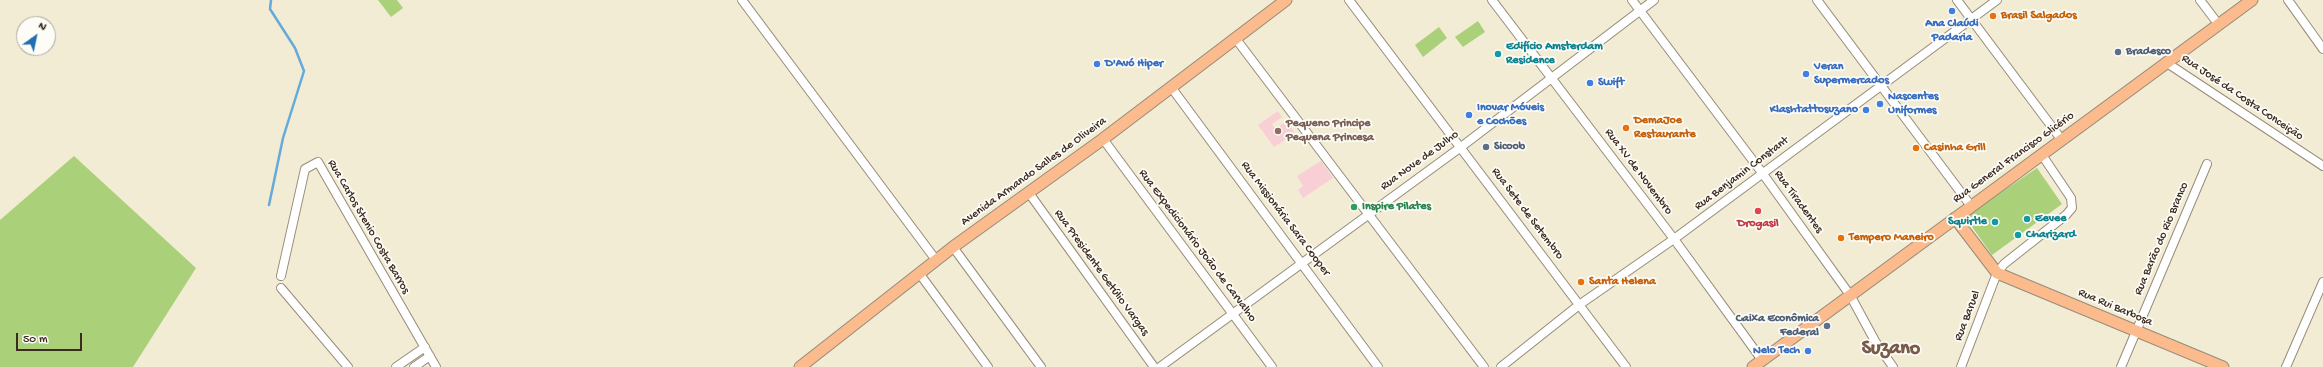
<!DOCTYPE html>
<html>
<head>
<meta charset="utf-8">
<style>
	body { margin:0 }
	#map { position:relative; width:2323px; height:367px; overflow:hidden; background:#f2ecd5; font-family:"Gochi Hand",sans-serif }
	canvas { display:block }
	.north { position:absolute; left:16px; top:16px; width:40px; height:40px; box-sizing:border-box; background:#fdfcf7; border:1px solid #afa8a0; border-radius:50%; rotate:33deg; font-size:11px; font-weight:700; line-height:16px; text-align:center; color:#3b2a1e }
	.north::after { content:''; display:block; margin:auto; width:14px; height:18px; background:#1f6fb2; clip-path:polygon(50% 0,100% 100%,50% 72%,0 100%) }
	.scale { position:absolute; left:16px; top:333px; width:66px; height:18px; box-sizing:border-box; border:2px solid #3b2a1e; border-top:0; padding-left:5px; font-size:12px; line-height:14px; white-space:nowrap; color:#3b2a1e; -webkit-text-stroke:3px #fdfcf7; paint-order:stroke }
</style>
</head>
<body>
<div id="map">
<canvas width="2323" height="367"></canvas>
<div class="north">N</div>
<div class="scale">50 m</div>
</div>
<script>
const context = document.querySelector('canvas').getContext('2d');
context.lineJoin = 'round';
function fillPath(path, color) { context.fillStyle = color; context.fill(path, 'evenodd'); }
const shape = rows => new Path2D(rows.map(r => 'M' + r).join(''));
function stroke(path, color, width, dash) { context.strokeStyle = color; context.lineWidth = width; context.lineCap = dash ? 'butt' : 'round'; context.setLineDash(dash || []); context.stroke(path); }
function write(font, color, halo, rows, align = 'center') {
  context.font = font + ' "Gochi Hand",sans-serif'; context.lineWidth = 3.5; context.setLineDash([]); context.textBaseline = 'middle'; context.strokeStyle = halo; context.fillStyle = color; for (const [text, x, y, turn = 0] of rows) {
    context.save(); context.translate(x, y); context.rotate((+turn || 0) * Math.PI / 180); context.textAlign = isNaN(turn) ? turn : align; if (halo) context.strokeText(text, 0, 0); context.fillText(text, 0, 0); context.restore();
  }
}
fillPath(shape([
	[1278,111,1282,117,1272,124,1275,129,1287,121,1295,133,1274,147,1258,125],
	[1321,161,1333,178,1303,198,1298,190,1303,186,1297,176]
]), '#f7cfd5');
fillPath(shape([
	[378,0,397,0,403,8,391,17],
	[1478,21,1485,32,1463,47,1455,37],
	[1439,27,1447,38,1423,57,1415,45],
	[74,156,196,268,133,367,0,367,0,220],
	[2037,168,2062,204,1992,255,1965,217]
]), '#aad07a');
stroke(shape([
	[269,205,283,138,304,71,295,48,270,9,271,0]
]), '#64aada', 2.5);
const minor = shape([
	[742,0,936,260],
	[1349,0,1626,367],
	[1492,0,1674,239,1762,360],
	[1632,0,1763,174,1850,295,1875,341,1893,367],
	[1817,0,1971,206],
	[1957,0,2061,139],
	[2200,0,2219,25],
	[2288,0,2323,49],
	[1236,39,1484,367],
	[2167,63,2323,166],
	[1171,87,1378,367],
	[1103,139,1272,367],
	[1029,193,1154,367],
	[953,247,1041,367],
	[919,273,988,367],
	[281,276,305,169,318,162,436,367],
	[281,288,348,367],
	[396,367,425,347],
	[414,367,430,356],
	[1160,367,1461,147,1654,0],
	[1501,367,1579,305,1674,239,1997,0],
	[1961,367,1997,273,2004,264,2066,215,2072,208,2071,198,2067,192,2042,155],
	[2121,367,2207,164],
	[2286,367,2323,282]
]);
const major = shape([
	[1955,218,1997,273,2223,367],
	[800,367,953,247,1103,139,1286,0],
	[1753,367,2252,0]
]);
stroke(minor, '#968b7a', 10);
stroke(major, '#968b7a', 13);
stroke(minor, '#fff', 8);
stroke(major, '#fbbb8d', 11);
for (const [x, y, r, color] of [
	[1952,11,4,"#3f7fe0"],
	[1993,16,4,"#e8710a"],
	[2118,52,4,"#5c6f8a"],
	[1498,54,4,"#0f9aa8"],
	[1097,64,4,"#3f7fe0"],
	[1806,74,4,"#3f7fe0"],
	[1590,83,4,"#3f7fe0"],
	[1880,104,4,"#3f7fe0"],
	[1866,110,4,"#3f7fe0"],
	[1469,115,4,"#3f7fe0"],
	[1626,128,4,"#e8710a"],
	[1278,131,4,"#8d6e63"],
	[1486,147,4,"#5c6f8a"],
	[1916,148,4,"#e8710a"],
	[1354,207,4,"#2e9e5b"],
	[1758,211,4,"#e0444e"],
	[2027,219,4,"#0f9aa8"],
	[1995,222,4,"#0f9aa8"],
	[2018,235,4,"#0f9aa8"],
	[1841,238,4,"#e8710a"],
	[1581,282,4,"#e8710a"],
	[1827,326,4,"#5c6f8a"],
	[1808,351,4,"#3f7fe0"]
]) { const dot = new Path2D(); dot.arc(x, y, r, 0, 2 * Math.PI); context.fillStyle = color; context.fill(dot); stroke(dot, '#fdfcf7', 1.5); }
write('bold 12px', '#c56008', '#fdfcf7', [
	["Brasil Salgados",2001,16],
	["DemaJoe",1634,121],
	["Restaurante",1634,135],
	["Casinha Grill",1924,148],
	["Tempero Maneiro",1849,238],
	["Santa Helena",1589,282]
], 'left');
write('bold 12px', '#366cbe', '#fdfcf7', [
	["Ana Claúdi",1952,24,"center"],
	["Padaria",1952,38,"center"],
	["D'Avó Hiper",1105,64],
	["Veran",1814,67],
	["Supermercados",1814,81],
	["Swift",1598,83],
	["Nascentes",1888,97],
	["Uniformes",1888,111],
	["Inovar Móveis",1477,108],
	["e Cochões",1477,122],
	["Klashtattosuzano",1858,110,"right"],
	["Nelo Tech",1800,351,"right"]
], 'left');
write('bold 12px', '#0d838f', '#fdfcf7', [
	["Edifício Amsterdam",1506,47],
	["Residence",1506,61],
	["Eevee",2035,219],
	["Squirtle",1987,222,"right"],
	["Charizard",2026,235]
], 'left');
write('bold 12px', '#4e5e75', '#fdfcf7', [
	["Bradesco",2126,52],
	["Sicoob",1494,147],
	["Caixa Econômica",1819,319,"right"],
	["Federal",1819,333,"right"]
], 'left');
write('12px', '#3b2a1e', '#fdfcf7', [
	["Rua José da Costa Conceição",2242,98,34],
	["Rua General Francisco Glicério",2014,158,-36],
	["Rua Nove de Julho",1420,161,-36],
	["Avenida Armando Salles de Oliveira",1034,172,-36],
	["Rua XV de Novembro",1638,172,53],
	["Rua Benjamin Constant",1742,174,-37],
	["Rua Tiradentes",1798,202,54],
	["Rua Sete de Setembro",1527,214,53],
	["Rua Missionária Sara Cooper",1285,219,53],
	["Rua Carlos Stenio Costa Barros",368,227,60],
	["Rua Barão do Rio Branco",2162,239,-67],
	["Rua Expedicionário João de Carvalho",1197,246,53],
	["Rua Presidente Getúlio Vargas",1101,273,54],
	["Rua Rui Barbosa",2115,308,23],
	["Rua Baruel",1968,316,-69]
]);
write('bold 12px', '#785e54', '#fdfcf7', [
	["Pequeno Principe",1286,124],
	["Pequena Princesa",1286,138]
], 'left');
write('bold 12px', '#27864d', '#fdfcf7', [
	["Inspire Pilates",1362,207]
], 'left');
write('bold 12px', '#be3a42', '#fdfcf7', [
	["Drogasil",1758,224]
]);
write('bold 20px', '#785a49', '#fdfcf7', [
	["Suzano",1891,350]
]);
</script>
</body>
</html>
